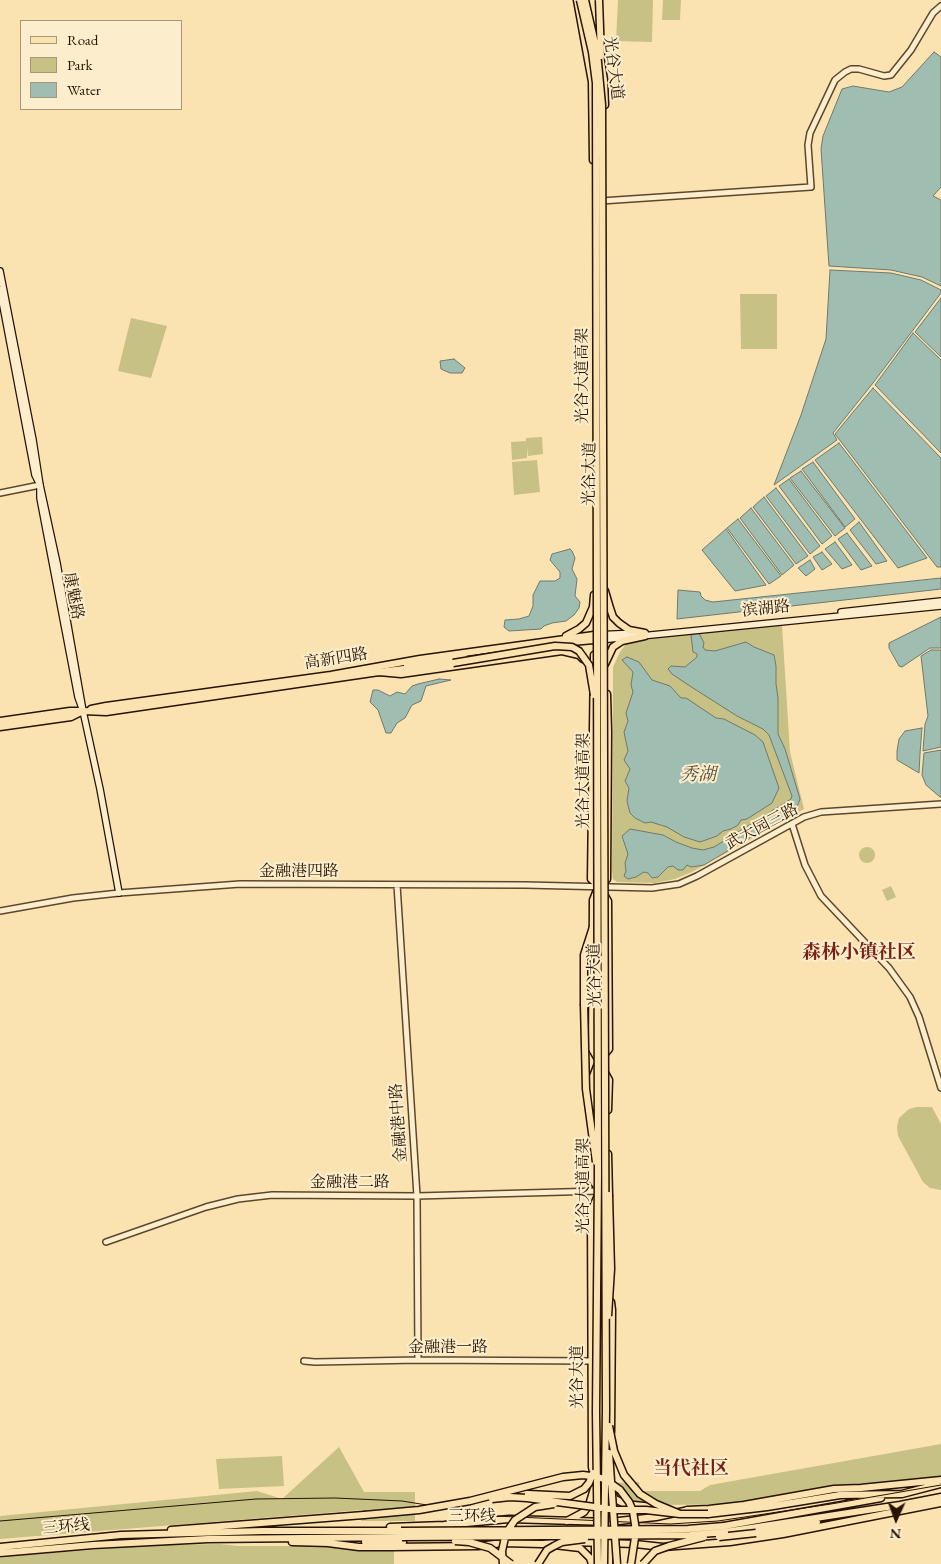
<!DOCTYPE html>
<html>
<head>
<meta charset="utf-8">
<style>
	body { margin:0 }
	#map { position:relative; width:941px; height:1564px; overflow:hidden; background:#fbe3b1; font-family:"EB Garamond",serif }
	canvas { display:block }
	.legend { position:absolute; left:20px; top:20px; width:162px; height:90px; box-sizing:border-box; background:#fcedcc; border:1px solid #a7967a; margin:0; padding:6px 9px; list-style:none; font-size:15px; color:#271300 }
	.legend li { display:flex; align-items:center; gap:10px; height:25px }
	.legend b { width:25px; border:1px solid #a7967a }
	.north { position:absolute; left:871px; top:1494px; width:50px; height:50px; -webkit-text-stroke:4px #fcedcc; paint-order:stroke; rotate:182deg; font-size:14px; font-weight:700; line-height:20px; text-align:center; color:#271300 }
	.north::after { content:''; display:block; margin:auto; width:18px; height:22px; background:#271300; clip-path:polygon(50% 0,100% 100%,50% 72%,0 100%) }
</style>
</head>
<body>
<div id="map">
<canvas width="941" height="1564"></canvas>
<ul class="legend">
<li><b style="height:6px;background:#fbe3b1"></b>Road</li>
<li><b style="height:14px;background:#c7c186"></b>Park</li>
<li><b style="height:14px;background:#a0bdb2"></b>Water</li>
</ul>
<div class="north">N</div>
</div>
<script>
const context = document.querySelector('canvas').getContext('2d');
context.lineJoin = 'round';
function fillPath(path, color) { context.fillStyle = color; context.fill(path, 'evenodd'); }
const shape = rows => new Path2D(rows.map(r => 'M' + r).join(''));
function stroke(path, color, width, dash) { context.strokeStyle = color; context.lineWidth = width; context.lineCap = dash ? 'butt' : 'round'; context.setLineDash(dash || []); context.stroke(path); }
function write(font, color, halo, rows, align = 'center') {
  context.font = font + ' "EB Garamond","Noto Serif SC",serif'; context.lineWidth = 4; context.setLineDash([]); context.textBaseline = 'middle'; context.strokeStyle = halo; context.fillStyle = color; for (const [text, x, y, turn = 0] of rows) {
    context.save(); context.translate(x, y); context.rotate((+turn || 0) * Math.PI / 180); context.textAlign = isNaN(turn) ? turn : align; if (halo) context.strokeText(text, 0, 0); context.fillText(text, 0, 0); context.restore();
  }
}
fillPath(shape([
	[618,0,653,0,652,42,616,41],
	[663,0,681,0,680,20,662,20],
	[740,294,777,294,777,349,741,349],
	[131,318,167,326,151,378,118,371],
	[542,437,543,454,528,456,527,447,527,458,512,460,511,442,526,441,526,438],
	[537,460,540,492,514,495,512,462],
	[782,625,790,752,804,809,692,872,675,879,655,883,617,882,613,879,612,871,613,672,613,667,620,652,626,644,634,640],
	'859 855a8 8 0 1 1 16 0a8 8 0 1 1-16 0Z',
	[891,886,896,897,887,901,882,890],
	[917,1107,932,1107,941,1124,941,1190,930,1188,923,1182,898,1136,897,1127,899,1118,909,1109],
	[941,1444,941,1476,906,1482,846,1486,734,1504,663,1505,626,1503,616,1497,613,1483,639,1482,640,1491,700,1491,710,1485],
	[339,1447,364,1492,415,1492,415,1521,361,1521,362,1510,0,1539,0,1516,257,1491,282,1499],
	[282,1456,284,1486,219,1489,216,1459],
	[220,1544,238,1546,326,1546,357,1549,394,1549,394,1564,0,1564,0,1558,25,1555,156,1545]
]), '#c7c186');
const water = shape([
	[934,52,941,57,941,187,933,196,941,200,941,286,922,277,891,270,829,266,821,149,823,136,842,89,853,86,889,92,902,87,934,52],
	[830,270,891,273,921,280,941,290,941,293,873,383,833,433,837,440,774,485,801,415,826,339,830,270],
	[941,298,941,357,915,332,941,298],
	[913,333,941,360,941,453,875,385,913,333],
	[454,359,465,368,462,373,450,373,441,369,440,361,454,359],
	[873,388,941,458,941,567,937,567,835,434,873,388],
	[839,443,927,558,898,568,815,460,839,443],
	[813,462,855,519,845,527,802,469,813,462],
	[801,471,845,528,835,536,790,478,801,471],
	[789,479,832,536,822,544,779,486,789,479],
	[776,488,820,546,810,554,766,496,776,488],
	[764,497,808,556,796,564,753,507,764,497],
	[751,508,794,565,782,575,740,518,751,508],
	[738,519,781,576,769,584,727,528,738,519],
	[859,522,887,561,876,564,850,530,859,522],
	[726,529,766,585,735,591,702,550,726,529],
	[847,533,872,566,861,570,838,539,847,533],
	[835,542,852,565,842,569,825,549,835,542],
	[570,549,572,551,575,558,572,569,577,579,575,596,580,602,579,608,574,615,566,621,552,623,544,626,541,629,509,631,504,627,505,620,519,619,529,616,533,606,533,595,540,581,555,581,560,578,560,572,550,560,552,554,570,549],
	[822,552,832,564,822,570,813,557,822,552],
	[810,560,815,569,806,576,798,568,810,560],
	[941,578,941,589,677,619,678,590,700,592,701,596,705,600,713,602,941,578],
	[941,617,941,648,930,648,902,667,899,666,889,648,889,643,941,617],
	[699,633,704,643,703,647,705,650,715,651,746,642,754,647,774,655,776,666,776,684,778,698,778,734,785,749,800,799,797,807,785,817,704,865,691,867,687,865,683,870,678,870,673,866,668,867,658,877,652,878,648,873,644,872,636,877,628,879,624,876,626,871,625,863,628,854,622,836,630,829,663,835,676,842,692,848,703,850,714,847,791,799,792,796,769,735,763,729,737,716,693,688,672,674,668,669,671,666,685,667,697,657,697,654,693,652,691,635,699,633],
	[931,650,941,650,941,747,923,751,925,724,928,716,921,656,931,650],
	[627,657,639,662,652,680,670,686,681,698,686,698,716,718,724,719,755,735,763,742,779,788,772,803,747,819,741,820,738,825,731,829,723,831,717,836,700,842,684,837,667,827,651,822,645,823,635,818,630,813,627,801,629,788,625,781,630,769,624,760,628,751,624,732,628,721,626,713,633,692,631,685,633,672,622,660,627,657],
	[439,679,451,680,426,686,421,701,412,705,405,718,397,723,391,733,386,733,378,710,370,702,373,690,378,690,390,696,397,692,405,694,412,686,418,684,439,679],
	[922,728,920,754,919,773,897,760,897,751,899,739,905,731,922,728],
	[941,750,941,797,940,797,926,785,922,775,924,753,941,750]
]);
fillPath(water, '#a0bdb2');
stroke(water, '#70796b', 1);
const tertiary = shape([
	[601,201,811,187,808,145,810,133,835,80,845,72,851,69,859,69,884,76,891,75,911,50,933,13,941,6],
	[0,493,40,485],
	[792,824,805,865,821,896,889,968,910,997,919,1017,941,1088],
	[397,885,417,1196,418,1360],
	[0,911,73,898,119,893,240,884,525,885,652,888,679,884,697,876,804,817,821,812,941,804],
	[106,1242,206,1207,238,1199,272,1195,417,1196,599,1191],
	[304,1361,315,1362,418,1360,592,1361]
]);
const secondary = shape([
	[0,271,33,440,40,485,35,475,0,290],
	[40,485,57,563,83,711,78,697,40,498,40,485],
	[841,612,941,601],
	[594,635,638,633],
	[641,636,941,606],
	[601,640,627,637],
	[83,711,100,789,119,893]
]);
const primary = shape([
	[577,0,592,82,593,160],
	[600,55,604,80,605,105],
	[605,591,610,608,613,617,619,623,629,630,645,633],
	[566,636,579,629,586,623,593,607,594,595],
	[560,643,594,640],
	[594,655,591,879,599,886,608,901,609,1049,603,1056],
	[605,664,613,647,622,641,645,636],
	[407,665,464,657],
	[607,694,608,732,607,879],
	[91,709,106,706,331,675,420,659,594,635],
	[0,721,70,711,81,711],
	[0,727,71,717,83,711,106,712,379,672,401,674,562,651,579,655,583,659],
	[604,1071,609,1080,608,1110],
	[591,1114,592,1079,599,1061,592,1049,593,900,597,890],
	[591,1144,591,1178,600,1191,591,1211,592,1467,594,1477],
	[605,1205,600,1191,605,1179],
	[611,1302,612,1310,611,1432],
	[567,1521,584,1512,589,1505,595,1485],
	[595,1544,595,1564],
	[554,1545,580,1548,590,1558,592,1564],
	[609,1564,610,1497]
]);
const trunk = shape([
	[379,672,453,663],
	[584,1004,584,955,593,927],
	[608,1154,609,1195],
	[612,1493,615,1499,625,1504,662,1508],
	[504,1494,528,1494],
	[687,1510,709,1509,744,1505,834,1489,861,1488,941,1480],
	[708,1514,767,1507,840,1495,902,1494,940,1484],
	[724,1526,881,1498],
	[390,1527,444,1525,509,1519,609,1522,656,1517,689,1510],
	[171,1530,364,1515],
	[725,1532,900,1505,941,1497],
	[756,1533,817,1522],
	[292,1542,330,1543],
	[365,1542,403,1542],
	[573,1542,635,1544,663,1547,730,1542,783,1534,941,1503],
	[328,1543,359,1547,392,1547,478,1546,503,1543,542,1544,561,1542],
	[0,1547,121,1535,263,1531,401,1531],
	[0,1553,93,1545,208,1539,402,1537]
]);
stroke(tertiary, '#5c472c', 8);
stroke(secondary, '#271300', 8);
stroke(primary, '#271300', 9);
stroke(trunk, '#271300', 9);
stroke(tertiary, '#fcedcc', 5);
stroke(secondary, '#fcedcc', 5.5);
stroke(primary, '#fbe3b1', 6);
stroke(trunk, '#fbe3b1', 6);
stroke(shape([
	[0,1521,256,1499,335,1498,402,1501,495,1516,670,1524,718,1521,831,1504,941,1485]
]), '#271300', 1);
const trunkBridge = shape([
	[580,0,592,52,596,83,598,1175,596,1412,598,1564],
	[585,0,597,52,602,105,606,1410,604,1564],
	[599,0,601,56],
	[453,663,555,646,572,647,579,651,589,665,594,695],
	[584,1004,586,1089,596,1162],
	[608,1316,611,1269,609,1195],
	[609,1426,614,1451,624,1475,640,1494,656,1504,680,1514,708,1514],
	[609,1453,617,1564],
	[528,1494,570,1496,584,1489,589,1483,593,1473],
	[492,1499,510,1497,527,1498,617,1510,646,1510,680,1514],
	[364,1515,419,1510,470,1501,563,1477,583,1475,598,1477,606,1480,620,1490,629,1502,633,1511,636,1531,631,1564],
	[401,1531,688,1529,724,1526],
	[402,1537,690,1535,725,1532],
	[719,1537,756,1533],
	[455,1541,469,1542,490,1548,511,1564],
	[503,1564,502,1551,506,1533,515,1520,535,1507,554,1504],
	[538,1564,547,1550,554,1546,562,1542,585,1539],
	[643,1564,655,1551,669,1546,704,1537]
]);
stroke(trunkBridge, '#271300', 9, []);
stroke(trunkBridge, '#fbe3b1', 6);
write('16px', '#271300', '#fcedcc', [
	["光谷大道",613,68,83],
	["光谷大道高架",583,376,-90],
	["光谷大道",590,474,-89],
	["康魅路",73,596,79],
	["滨湖路",766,609,-6],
	["高新四路",336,659,-9],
	["光谷大道高架",584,781,-90],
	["武大园三路",762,827,-28],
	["金融港四路",299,872],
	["光谷大道",595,975,-91],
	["金融港中路",399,1123,-94],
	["金融港二路",350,1183],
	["光谷大道高架",584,1186,-90],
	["金融港一路",448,1348],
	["光谷大道",578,1377,-90],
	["三环线",472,1517],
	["三环线",66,1527,-5]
]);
write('italic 18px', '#514e3e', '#fcedcc', [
	["秀湖",698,775]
]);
write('bold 19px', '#7a1f14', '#fcedcc', [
	["森林小镇社区",859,953],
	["当代社区",691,1469]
]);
</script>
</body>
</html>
